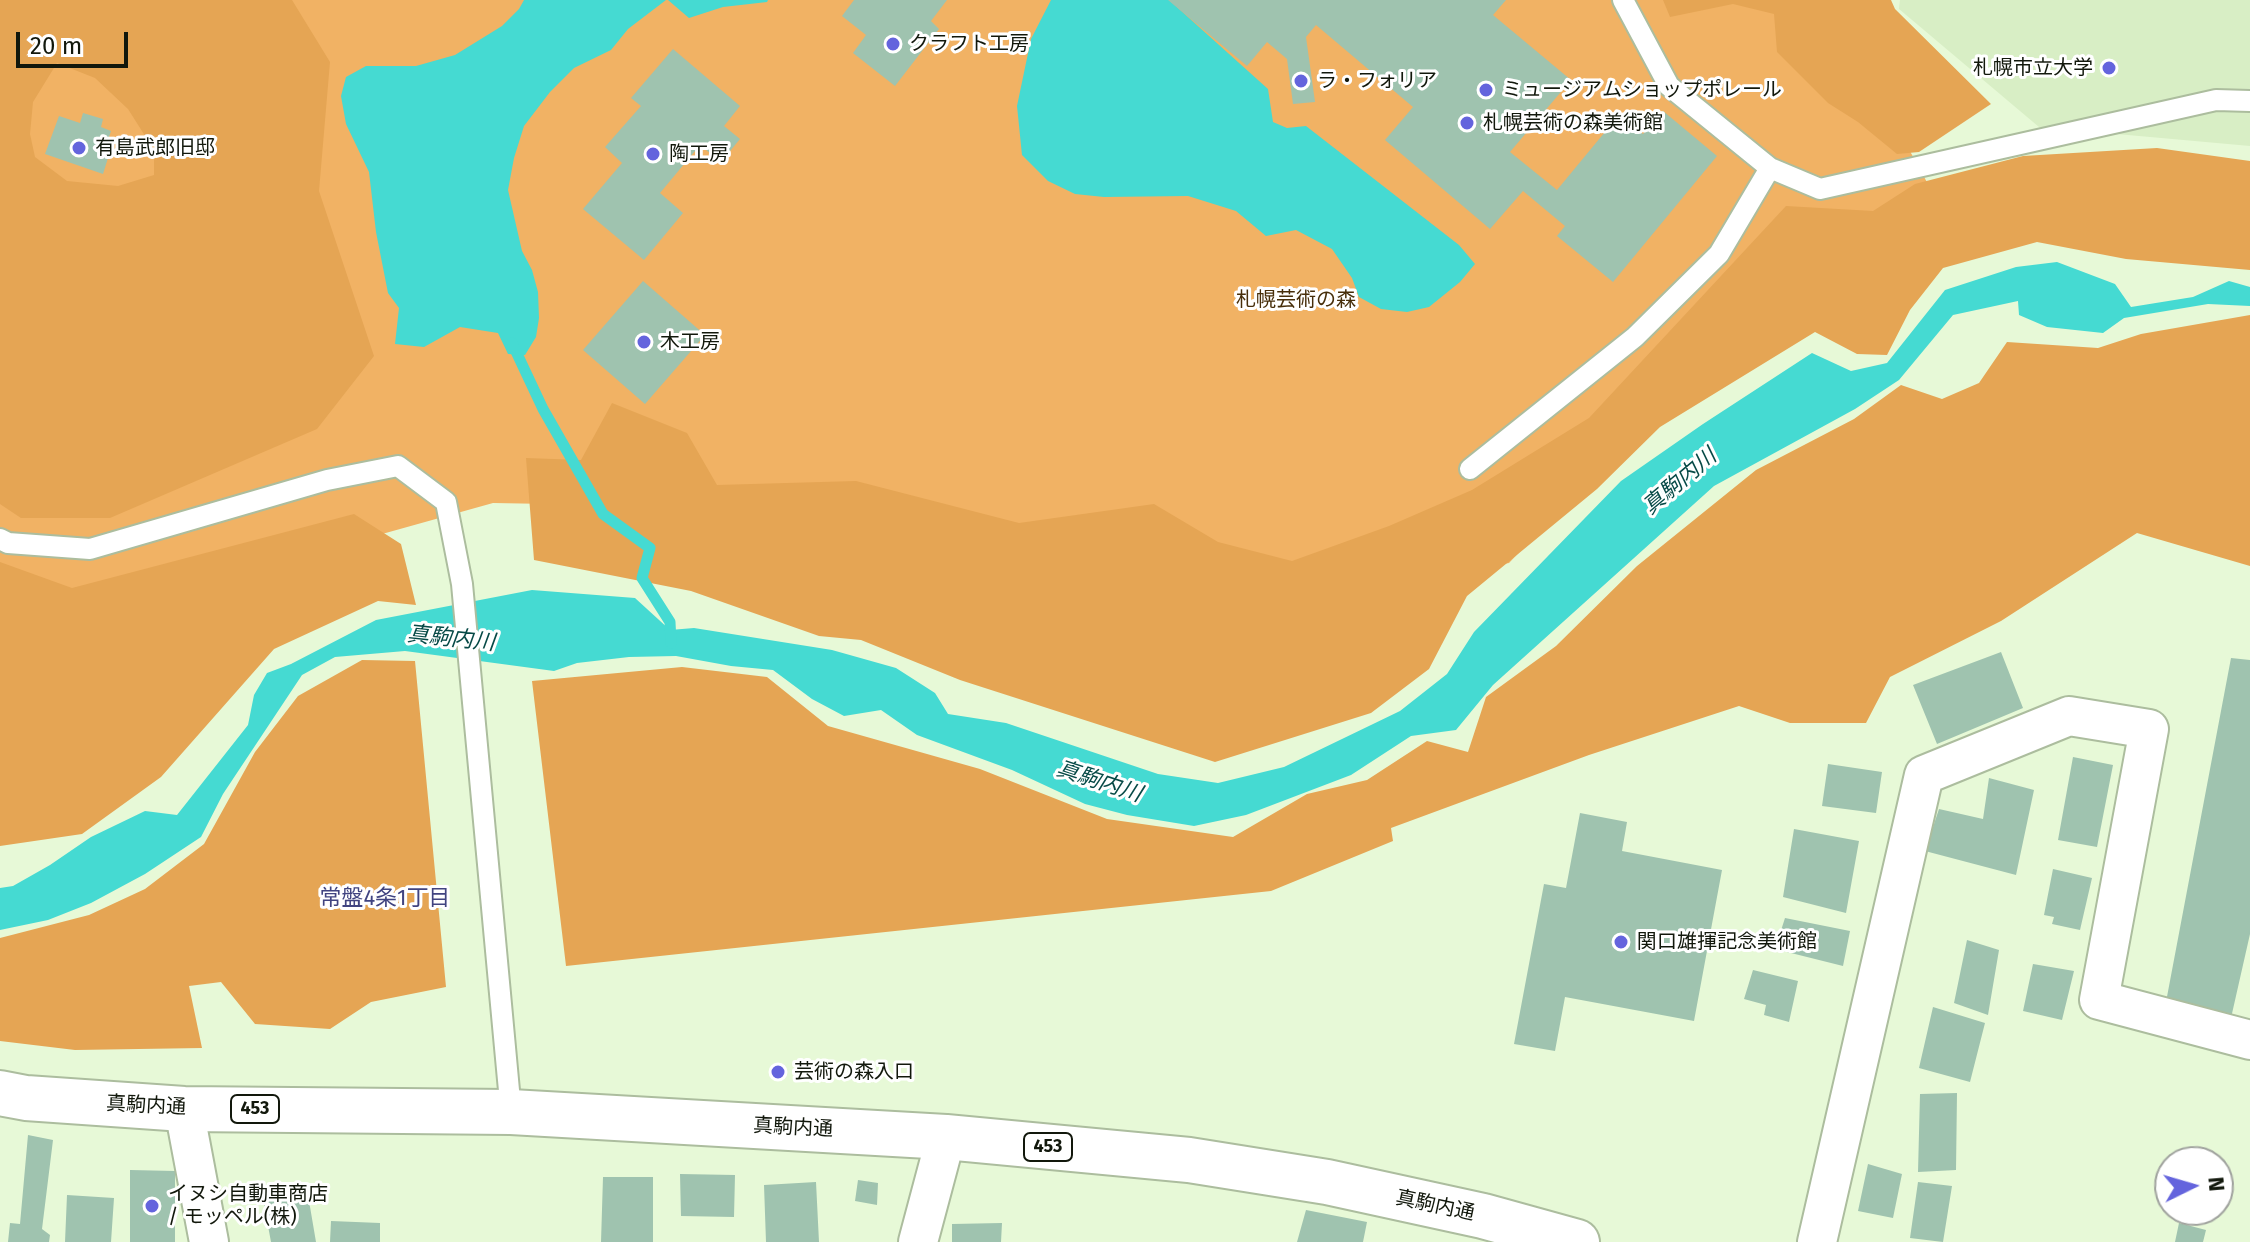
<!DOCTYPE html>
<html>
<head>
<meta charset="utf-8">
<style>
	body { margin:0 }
	#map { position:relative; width:2250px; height:1242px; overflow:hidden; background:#e7f9d7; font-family:"Fira Sans",sans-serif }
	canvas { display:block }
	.north { position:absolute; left:2154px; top:1146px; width:80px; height:80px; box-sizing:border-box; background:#fff; border:2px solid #a0a39e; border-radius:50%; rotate:85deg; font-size:22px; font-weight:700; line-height:32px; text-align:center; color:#12180c }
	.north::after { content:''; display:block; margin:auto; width:28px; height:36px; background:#6464dd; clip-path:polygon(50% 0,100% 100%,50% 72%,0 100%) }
	.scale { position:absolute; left:16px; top:32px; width:112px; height:36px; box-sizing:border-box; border:4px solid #12180c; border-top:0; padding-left:10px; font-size:24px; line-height:28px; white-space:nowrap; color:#12180c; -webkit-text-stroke:6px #fff; paint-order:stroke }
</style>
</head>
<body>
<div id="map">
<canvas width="2250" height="1242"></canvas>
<div class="north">N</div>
<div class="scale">20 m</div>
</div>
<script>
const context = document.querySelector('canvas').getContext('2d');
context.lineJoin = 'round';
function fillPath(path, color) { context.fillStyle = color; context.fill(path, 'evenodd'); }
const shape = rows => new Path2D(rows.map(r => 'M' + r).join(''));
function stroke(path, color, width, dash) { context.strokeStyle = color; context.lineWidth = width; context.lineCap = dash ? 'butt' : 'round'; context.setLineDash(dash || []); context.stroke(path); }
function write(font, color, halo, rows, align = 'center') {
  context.font = font + ' "Fira Sans","Noto Sans JP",sans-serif'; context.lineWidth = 6; context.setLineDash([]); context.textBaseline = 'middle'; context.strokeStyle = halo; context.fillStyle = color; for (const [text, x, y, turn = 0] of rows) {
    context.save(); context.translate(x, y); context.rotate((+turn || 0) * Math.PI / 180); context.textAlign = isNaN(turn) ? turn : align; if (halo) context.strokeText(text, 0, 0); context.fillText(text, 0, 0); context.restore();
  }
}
fillPath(shape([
	[1900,0,2250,0,2250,146,2039,127,1899,9]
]), '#d8eec5');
fillPath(shape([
	[0,0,1824,0,1837,18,1940,206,1707,355,1509,563,1285,606,778,508,493,503,96,614,0,584]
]), '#f1b264');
fillPath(shape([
	[0,0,292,0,330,62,319,191,374,356,317,429,110,518,21,518,0,504],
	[57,63,95,78,128,109,154,150,154,175,118,186,67,181,35,157,30,134,33,102],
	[1663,0,1891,0,1895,9,1991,104,1919,152,1897,154,1858,122,1828,103,1777,52,1774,14,1733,4,1670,17],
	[2157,148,2250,161,2250,270,2126,259,2037,242,1943,268,1910,310,1887,355,1857,354,1815,332,1660,427,1597,489,1467,596,1429,669,1371,713,1215,762,960,680,861,640,819,636,691,591,534,560,526,458,581,460,612,403,687,433,717,485,856,481,1019,523,1154,504,1218,542,1292,561,1389,526,1472,490,1589,418,1786,206,1873,211,1915,184,2023,156],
	[2250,315,2250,566,2137,533,2001,621,1890,677,1866,723,1790,723,1739,706,1589,755,1391,828,1393,841,1271,891,566,966,532,681,682,667,767,677,828,726,980,769,1107,819,1233,837,1307,794,1367,780,1427,741,1468,752,1486,697,1556,646,1637,566,1756,470,1854,419,1901,385,1942,399,1979,383,2007,342,2098,348,2141,334],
	[354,514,401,544,416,605,378,601,274,649,161,777,82,834,0,846,0,562,72,588],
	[362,660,415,661,446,987,371,1002,330,1029,255,1024,221,982,189,986,202,1048,75,1050,0,1041,0,938,89,915,145,889,204,844,255,752,298,696]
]), '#e5a554');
fillPath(shape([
	[524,0,666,0,628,29,611,50,574,68,550,92,524,126,514,158,508,190,522,251,532,270,538,292,539,318,536,337,525,355,508,354,498,333,460,327,424,347,395,344,399,308,388,293,376,232,369,172,346,124,341,96,346,77,366,66,416,66,455,55,502,26,519,9],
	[668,0,768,0,767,2,723,7,689,18],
	[1051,0,1169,0,1268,89,1273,122,1287,128,1306,126,1459,245,1475,264,1460,282,1429,307,1407,312,1381,309,1359,297,1352,278,1332,249,1296,230,1266,236,1236,211,1188,196,1104,197,1075,194,1048,181,1022,155,1017,106,1031,39],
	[2057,262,2115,284,2131,307,2193,297,2229,281,2250,287,2250,306,2208,304,2124,318,2103,333,2047,327,2019,315,2018,301,1953,315,1899,380,1855,409,1714,486,1493,685,1456,730,1411,736,1351,775,1246,815,1194,826,1127,815,1085,804,1012,770,917,735,881,710,844,716,812,699,773,670,731,666,676,656,629,657,577,663,554,671,405,651,335,657,302,675,223,794,201,837,145,874,91,903,48,920,0,930,0,888,13,886,50,865,91,837,145,811,177,815,248,725,254,695,267,673,291,664,376,620,532,590,635,598,670,630,694,628,832,650,896,668,935,693,948,714,1006,723,1158,774,1218,783,1284,767,1400,711,1447,674,1474,632,1621,481,1703,424,1812,353,1851,371,1887,363,1945,290,2016,267]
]), '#45dad2');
stroke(shape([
	[512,343,543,409,603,514,650,548,642,578,670,622,671,643]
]), '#45dad2', 11);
fillPath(shape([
	[854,0,947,0,931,21,939,29,895,86,853,53,866,35,842,16],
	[1168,0,1506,0,1493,15,1571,80,1510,152,1557,190,1619,115,1643,134,1663,111,1717,156,1613,282,1557,236,1565,226,1523,191,1490,229,1385,140,1413,107,1316,25,1306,37,1315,102,1293,104,1287,59,1267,42,1247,66],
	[673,49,740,106,724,126,740,139,721,162,700,145,660,193,683,213,644,260,583,209,622,163,605,147,641,106,631,98],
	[83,113,103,119,101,127,111,131,108,140,113,142,103,174,45,154,59,116,80,123],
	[643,281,705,335,645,404,583,350],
	[2001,652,2023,708,1937,744,1913,685],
	[2231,658,2250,660,2250,934,2231,1018,2166,1002],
	[2073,757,2113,765,2097,847,2058,840],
	[1828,764,1882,772,1876,813,1822,806],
	[1989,778,2034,790,2016,875,1925,851,1939,809,1983,819],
	[1580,813,1627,822,1622,851,1722,870,1694,1021,1565,997,1555,1051,1514,1044,1544,884,1566,888],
	[1794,829,1859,841,1846,913,1783,897],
	[2053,869,2092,878,2080,930,2052,924,2054,917,2044,915],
	[1785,918,1850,931,1843,966,1775,949],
	[1967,940,1999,950,1988,1015,1954,1003],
	[2033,964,2074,971,2062,1020,2023,1011],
	[1753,970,1798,981,1789,1022,1764,1015,1766,1005,1744,999],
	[1933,1007,1985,1023,1970,1082,1919,1068],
	[1957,1093,1956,1170,1918,1172,1920,1094],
	[28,1135,53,1140,42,1229,50,1235,49,1242,8,1242,10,1223,20,1224],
	[1868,1164,1902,1174,1893,1218,1858,1211],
	[130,1170,175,1171,175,1242,130,1242],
	[680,1174,735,1175,734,1217,681,1216],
	[603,1177,653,1177,653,1242,601,1242],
	[858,1180,878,1183,877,1205,855,1201],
	[816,1182,819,1242,766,1242,764,1185],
	[1918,1182,1952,1186,1943,1242,1910,1238],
	[67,1195,114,1198,111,1242,65,1242],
	[308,1195,316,1242,271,1242,263,1199],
	[1306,1210,1367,1222,1363,1242,1297,1242],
	[331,1221,380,1223,380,1242,330,1242],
	[1002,1223,1001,1242,952,1242,952,1224],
	[2179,1223,2206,1230,2203,1242,2175,1242]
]), '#9fc3af');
const service = shape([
	[1623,0,1669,86,1770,168,1820,189,2216,100,2250,101],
	[1470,469,1635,337,1719,254,1770,168],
	[0,539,8,543,90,549,327,480,398,466,446,502,462,584,511,1112]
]);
const minor = shape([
	[184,1109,209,1242],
	[918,1242,946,1137],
	[1817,1242,1924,775,2069,716,2149,729,2099,1000,2250,1040]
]);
const trunk = shape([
	[0,1093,26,1098,184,1109,511,1112,946,1137,1189,1160,1327,1182,1483,1216,1577,1242]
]);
stroke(service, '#acbd9e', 24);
stroke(minor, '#acbd9e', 42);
stroke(trunk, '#acbd9e', 48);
stroke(service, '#fff', 20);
stroke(minor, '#fff', 38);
stroke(trunk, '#fff', 44);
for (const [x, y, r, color] of [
	[893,44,8,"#6464dd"],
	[2109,68,8,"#6464dd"],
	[1301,81,8,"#6464dd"],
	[1486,90,8,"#6464dd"],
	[1467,123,8,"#6464dd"],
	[79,148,8,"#6464dd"],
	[653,154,8,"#6464dd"],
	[644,342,8,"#6464dd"],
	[1621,942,8,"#6464dd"],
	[778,1072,8,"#6464dd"],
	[152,1206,8,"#6464dd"]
]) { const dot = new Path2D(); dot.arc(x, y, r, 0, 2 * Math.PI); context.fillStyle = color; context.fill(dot); stroke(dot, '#fff', 3); }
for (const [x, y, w] of [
	[255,1109,48],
	[1048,1147,48]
]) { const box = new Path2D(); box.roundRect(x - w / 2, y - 14, w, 28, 6); context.fillStyle = '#fff'; context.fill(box); stroke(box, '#12180c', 2); }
write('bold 18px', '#12180c', null, [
	["453",255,1109],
	["453",1048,1147]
]);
write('20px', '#12180c', '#fff', [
	["クラフト工房",909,44],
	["札幌市立大学",2093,68,"right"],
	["ラ・フォリア",1317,81],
	["ミュージアムショップポレール",1502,90],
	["札幌芸術の森美術館",1483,123],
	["有島武郎旧邸",95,148],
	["陶工房",669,154],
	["木工房",660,342],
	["関口雄揮記念美術館",1637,942],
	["芸術の森入口",794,1072],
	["イヌシ自動車商店",168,1194],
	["/ モッペル(株)",168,1217]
], 'left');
write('20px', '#472e0a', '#fff', [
	["札幌芸術の森",1296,300]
]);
write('20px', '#12180c', '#fff', [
	["真駒内通",146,1106,3],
	["真駒内通",793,1128,3],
	["真駒内通",1435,1206,12]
]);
write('italic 22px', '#074a47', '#fff', [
	["真駒内川",1680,482,-40],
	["真駒内川",451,639,6],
	["真駒内川",1099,782,18]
]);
write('22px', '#414480', '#fff', [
	["常盤4条1丁目",385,899]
]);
</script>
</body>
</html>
